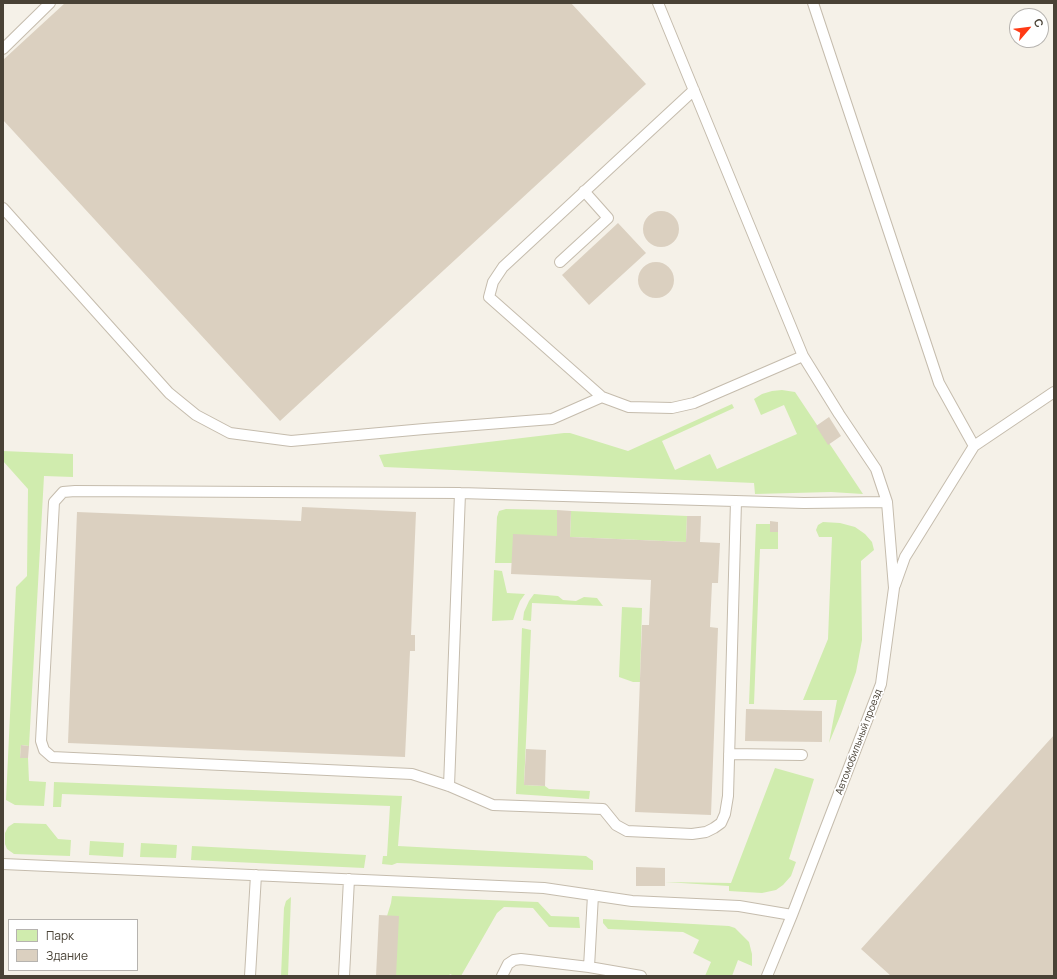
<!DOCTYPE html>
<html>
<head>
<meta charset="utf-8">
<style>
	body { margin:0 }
	#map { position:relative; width:1057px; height:979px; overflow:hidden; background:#f5f1e8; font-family:Manrope,sans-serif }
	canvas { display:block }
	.frame { position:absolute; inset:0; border:4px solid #494236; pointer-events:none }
	.legend { position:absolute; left:8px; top:919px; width:130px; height:52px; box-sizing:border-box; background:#fff; border:1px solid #b6b3af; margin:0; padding:5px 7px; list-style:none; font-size:12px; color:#494236 }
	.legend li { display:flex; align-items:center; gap:8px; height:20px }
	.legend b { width:20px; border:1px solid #b6b3af }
	.north { position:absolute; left:1009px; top:8px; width:40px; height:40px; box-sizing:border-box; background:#fff; border:1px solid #b6b3af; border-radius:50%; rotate:62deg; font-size:11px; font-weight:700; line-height:16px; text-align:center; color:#494236 }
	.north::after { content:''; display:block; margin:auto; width:14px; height:18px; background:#ff3a15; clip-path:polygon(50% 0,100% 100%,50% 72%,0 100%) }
</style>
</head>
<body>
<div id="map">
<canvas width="1057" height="979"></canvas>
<div class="frame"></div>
<ul class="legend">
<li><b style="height:11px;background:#d0ecae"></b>Парк</li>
<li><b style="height:11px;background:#dbd0c0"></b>Здание</li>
</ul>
<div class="north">С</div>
</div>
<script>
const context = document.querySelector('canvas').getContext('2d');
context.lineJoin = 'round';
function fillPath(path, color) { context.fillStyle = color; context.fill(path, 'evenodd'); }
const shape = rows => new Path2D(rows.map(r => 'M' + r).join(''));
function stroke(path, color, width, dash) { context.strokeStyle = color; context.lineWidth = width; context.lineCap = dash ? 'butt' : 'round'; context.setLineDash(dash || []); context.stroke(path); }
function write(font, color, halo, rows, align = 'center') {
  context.font = font + ' Manrope,sans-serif'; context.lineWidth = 3.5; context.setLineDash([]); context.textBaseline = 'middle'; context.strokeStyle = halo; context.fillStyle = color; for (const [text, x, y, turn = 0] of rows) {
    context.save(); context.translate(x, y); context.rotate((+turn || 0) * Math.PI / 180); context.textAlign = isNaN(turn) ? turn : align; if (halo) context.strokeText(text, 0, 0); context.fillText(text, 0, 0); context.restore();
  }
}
fillPath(shape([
	[782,390,795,392,863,494,831,492,755,494,754,483,384,467,379,455,564,433,570,433,628,451,732,404,734,408,662,441,675,470,710,454,717,469,797,434,784,405,761,415,754,399,762,394,772,391],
	[3,451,73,454,73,477,44,476,29,746,21,745,20,758,28,758,29,781,46,782,44,806,15,805,6,800,16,587,27,576,28,489,3,461],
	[506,509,557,510,557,536,512,563,495,563,497,517,499,511],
	[571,511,687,516,686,542,570,537],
	[823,522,840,523,855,527,865,534,872,542,874,550,861,561,862,640,856,672,841,714,829,743,837,700,803,700,828,639,832,537,819,537,816,530,818,525],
	[756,524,770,524,770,532,778,532,778,549,760,549,754,704,749,704],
	[494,570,502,571,507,593,525,594,520,601,516,611,513,620,492,621],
	[534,594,558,596,563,600,576,601,584,597,597,598,603,606,532,603,531,621,523,620,524,612,529,601],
	[622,607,642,608,640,682,633,682,619,677],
	[522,628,531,630,524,785,545,786,549,789,590,791,589,799,516,794],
	[775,768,814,779,789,859,796,862,791,876,783,885,776,890,762,893,729,891,729,886,665,882,731,883],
	[54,782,402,796,398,846,586,856,593,861,593,870,397,863,392,865,382,864,383,856,387,856,390,806,62,794,61,807,53,807],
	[14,823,46,824,58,839,71,840,70,856,14,854,7,849,5,844,5,833,8,827],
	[90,841,124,843,123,857,89,855],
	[141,843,177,845,176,858,140,857],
	[192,846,366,855,364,868,191,860],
	[392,896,538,902,551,916,579,917,580,928,549,927,533,908,504,907,497,913,461,976,454,976,450,974,449,976,396,976,387,916,391,903],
	[291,897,288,976,281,976,284,908,286,901],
	[603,919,729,926,735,928,749,942,752,954,752,966,738,960,732,976,705,976,711,962,693,953,699,940,683,932,608,929,603,923]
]), '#d0ecae');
fillPath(shape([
	[65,3,571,3,646,84,280,421,3,120,3,60],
	'643 229a18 18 0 1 1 36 0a18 18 0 1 1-36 0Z',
	[618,223,646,253,589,305,562,275],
	'638 280a18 18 0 1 1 36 0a18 18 0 1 1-36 0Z',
	[829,417,841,436,828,445,816,426],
	[302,507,416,512,411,635,415,635,415,651,410,651,405,757,68,743,77,512,301,521],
	[557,510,571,511,570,537,686,542,687,516,701,516,700,542,720,543,718,583,712,583,710,627,718,628,711,815,635,812,642,625,649,625,651,580,511,574,513,534,557,536],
	[770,521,778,522,778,532,770,532],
	[746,709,822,711,822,742,745,741],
	[1054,735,1054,976,891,976,861,949],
	[21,745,29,746,28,758,20,758],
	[526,749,546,750,545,786,524,785],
	[636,867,665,868,665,886,636,886],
	[379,915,399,916,396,976,376,976]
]), '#dbd0c0');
const lane = shape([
	[658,3,803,356,839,414,876,469,887,502,894,588,881,684,792,915,767,976],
	[813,3,939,383,974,446],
	[3,49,50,3],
	[3,208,169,393,196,415,230,433,291,441,424,429,552,419,602,397,629,407,672,408,694,403,803,356],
	[560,262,608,218,584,191],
	[602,397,489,297,493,282,503,267,694,90],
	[736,501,728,796,725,814,721,823,714,828,706,832,692,834,627,831,616,825,603,809,493,805,449,786,412,774,52,757,44,750,41,741,54,502,63,492,75,491,460,493,804,503,887,502],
	[895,585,905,557,974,446,1054,392],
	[729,754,802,755],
	[449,786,460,493],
	[3,864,544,888,632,901,739,906,792,915],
	[589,967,593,895],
	[250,976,256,875],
	[344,976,349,879],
	[502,976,508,964,514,960,521,959,589,967,641,976]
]);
stroke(lane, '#c5bcad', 12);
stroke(lane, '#fff', 10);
write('10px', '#494236', '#fff', [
	["Автомобильный проезд",859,742,-69]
]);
</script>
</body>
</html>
